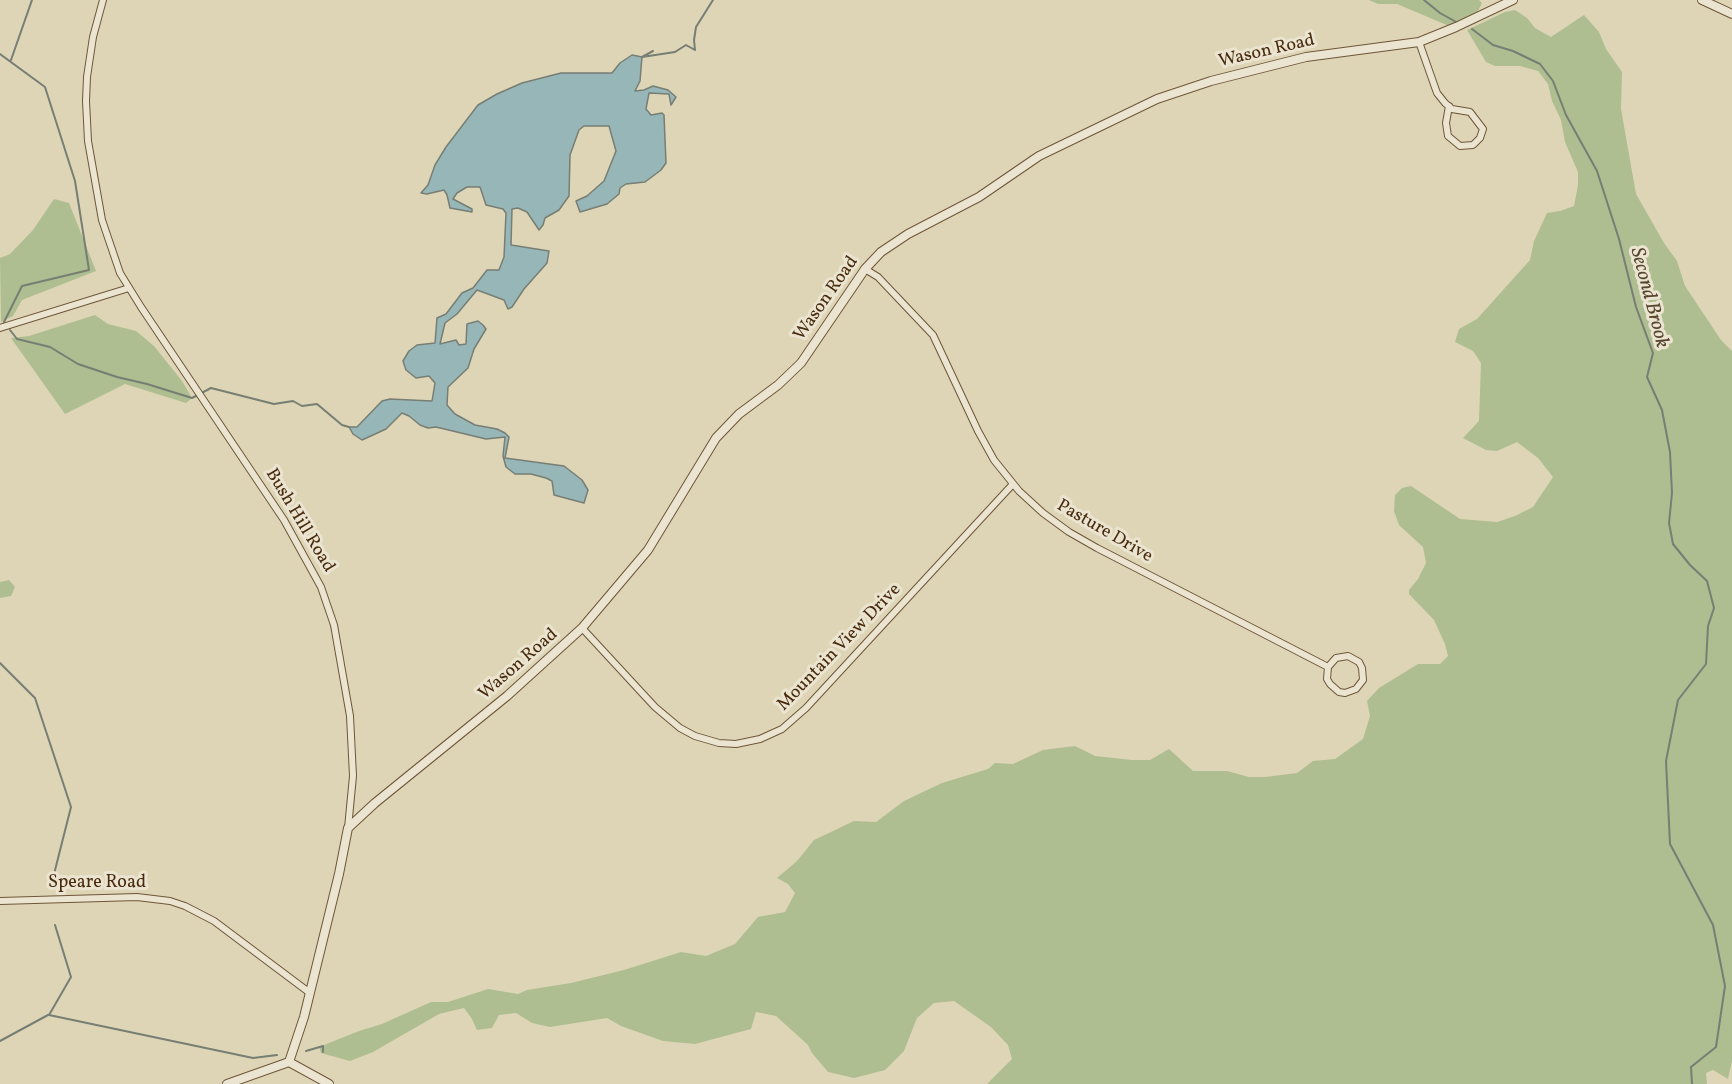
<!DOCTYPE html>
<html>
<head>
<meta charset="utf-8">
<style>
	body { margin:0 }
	canvas { display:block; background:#ded5b6 }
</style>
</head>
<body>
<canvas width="1732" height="1084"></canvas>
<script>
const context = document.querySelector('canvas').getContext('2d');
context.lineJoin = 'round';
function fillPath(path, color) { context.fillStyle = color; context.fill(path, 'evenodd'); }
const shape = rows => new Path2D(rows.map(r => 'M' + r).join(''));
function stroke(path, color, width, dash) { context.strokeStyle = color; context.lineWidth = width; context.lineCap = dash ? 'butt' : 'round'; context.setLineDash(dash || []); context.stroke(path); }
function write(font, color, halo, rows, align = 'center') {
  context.font = font + ' Vollkorn,serif'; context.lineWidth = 6; context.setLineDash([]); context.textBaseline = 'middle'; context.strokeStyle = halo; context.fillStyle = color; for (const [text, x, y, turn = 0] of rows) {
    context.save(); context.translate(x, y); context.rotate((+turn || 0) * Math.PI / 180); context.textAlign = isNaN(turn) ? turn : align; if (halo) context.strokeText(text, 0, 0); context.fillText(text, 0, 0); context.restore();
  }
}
fillPath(shape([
	[1369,0,1479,0,1482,3,1476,15,1449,26,1397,4,1378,4],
	[1515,10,1527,18,1535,28,1551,37,1584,15,1599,32,1606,49,1622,72,1621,109,1636,194,1664,243,1677,261,1685,286,1721,340,1732,351,1732,1061,1728,1079,1713,1070,1706,1073,1707,1084,987,1084,1012,1059,1008,1045,991,1027,954,1001,934,1003,917,1018,904,1051,885,1070,854,1078,828,1072,812,1053,808,1045,776,1016,756,1012,751,1029,695,1044,663,1041,621,1026,607,1018,550,1027,532,1023,516,1013,499,1015,492,1028,477,1030,472,1019,464,1008,439,1014,373,1052,350,1061,321,1053,319,1047,359,1031,382,1024,431,1002,448,1002,488,989,518,994,527,990,571,983,624,970,681,952,706,956,735,944,758,917,785,912,795,893,788,884,777,878,797,861,814,840,854,821,876,822,904,801,942,783,988,769,995,763,1013,764,1043,750,1075,746,1095,756,1132,760,1150,760,1169,749,1193,771,1227,771,1249,777,1265,777,1297,773,1313,761,1335,759,1363,739,1370,716,1367,701,1379,688,1418,664,1440,664,1448,656,1445,644,1434,620,1409,594,1409,590,1418,579,1426,563,1423,547,1399,525,1394,511,1395,495,1402,488,1411,486,1460,519,1497,522,1515,516,1533,507,1553,477,1538,458,1517,442,1497,451,1486,450,1463,438,1479,421,1481,363,1473,351,1455,342,1459,329,1477,319,1530,260,1534,241,1547,213,1560,211,1574,206,1578,185,1578,172,1565,142,1561,120,1552,101,1548,84,1538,71,1520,66,1495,66,1486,62,1467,30,1505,12],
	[54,199,69,203,96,271,22,300,13,316,1,322,0,258,10,254,33,230],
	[95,315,108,324,136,331,154,346,182,381,192,398,186,403,125,384,65,414,11,338,29,336],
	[9,580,15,587,11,596,0,598,0,582]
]), '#aebe91');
const water = shape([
	[632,55,642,57,640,81,635,91,644,90,653,86,668,90,676,97,671,105,669,94,649,93,646,109,651,115,662,113,664,115,666,163,661,170,645,182,626,184,620,188,619,194,607,204,580,212,576,201,587,196,604,181,616,151,609,126,584,126,579,130,570,155,569,196,559,210,545,218,543,225,539,230,527,212,518,208,512,209,511,245,549,251,547,263,524,289,512,307,508,309,504,300,477,290,457,314,445,323,440,344,456,340,459,345,466,344,467,324,478,321,483,325,486,329,474,349,468,368,448,387,447,405,455,414,475,425,497,429,505,433,509,437,505,458,564,466,582,480,588,490,584,503,554,495,552,481,546,478,531,474,515,474,506,467,503,456,505,437,486,439,436,427,428,428,420,425,409,416,402,413,386,429,362,440,353,434,349,427,357,427,382,401,390,399,432,401,435,383,429,376,416,378,406,370,403,361,409,351,417,345,435,343,437,318,446,314,462,293,473,288,487,270,499,270,504,257,506,213,503,209,486,205,480,187,467,187,457,193,453,199,472,209,472,212,450,208,447,195,444,190,427,194,421,193,428,185,435,165,446,147,478,105,497,94,522,83,561,73,612,73,620,63,632,55]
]);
fillPath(water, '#97b6b8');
stroke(water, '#777e74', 1.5);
stroke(shape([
	[1424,0,1440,13,1458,23],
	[1472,29,1493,45,1513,51,1540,64,1553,81,1566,115,1597,171,1619,239,1636,307,1653,353,1647,377,1662,410,1670,452,1672,493,1669,523,1673,544,1690,565,1707,581,1714,608,1708,626,1706,664,1678,700,1666,761,1670,844,1713,925,1725,986,1716,1047,1691,1067,1692,1084],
	[653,51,642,57,675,52,686,45,695,50,694,40,696,27,713,0],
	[0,54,45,87,75,181,89,270,22,286,4,322],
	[11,60,32,0],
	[10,330,17,339,50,347,78,364,117,377,147,384,192,398,211,388,274,404,293,401,302,406,317,404,342,425,349,427],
	[0,663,35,698,71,807,51,886],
	[55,925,71,977,49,1015,253,1058,277,1055],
	[0,1041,48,1015],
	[306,1051,323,1046,323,1052]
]), '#777e74', 2);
const minor = shape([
	[103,0,93,37,87,77,86,101,88,141,102,220,120,273,141,307,284,520,321,587,334,625,350,716,353,776,348,828],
	[1419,42,1437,93,1445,103,1452,109,1470,112,1483,129,1480,138,1473,145,1460,146,1448,136,1446,123,1449,106],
	[865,269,878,277,933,335,978,431,994,460,1019,491,1043,513,1069,532,1097,548,1328,667,1327,679,1330,684,1339,692,1345,693,1356,689,1363,680,1362,668,1359,662,1348,656,1336,658,1328,667],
	[0,328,129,288],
	[582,628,655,707,680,728,695,736,719,743,736,744,760,739,782,729,806,708,1013,484],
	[0,901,137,897,170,901,185,906,214,921,310,993]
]);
const tertiary = shape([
	[1702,0,1732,14],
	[289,1062,329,1084],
	[227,1084,289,1062,304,1017,339,874,348,828,375,803,507,696,582,628,648,550,716,438,739,414,778,385,801,363,865,269,881,252,908,234,979,197,1039,156,1157,99,1211,81,1306,57,1419,42,1456,27,1513,0]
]);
stroke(minor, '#6e5638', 8);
stroke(tertiary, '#6e5638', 10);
stroke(minor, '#eae4d0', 6);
stroke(tertiary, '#eae4d0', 8);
write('18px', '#482b0e', '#eae4d0', [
	["Wason Road",1267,52,-13],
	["Wason Road",827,299,-55],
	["Bush Hill Road",299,521,59],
	["Pasture Drive",1104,532,30],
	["Mountain View Drive",840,648,-46],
	["Wason Road",519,665,-41],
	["Speare Road",97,884]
]);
write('italic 20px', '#584730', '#eae4d0', [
	["Second Brook",1648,298,75]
]);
</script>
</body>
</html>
